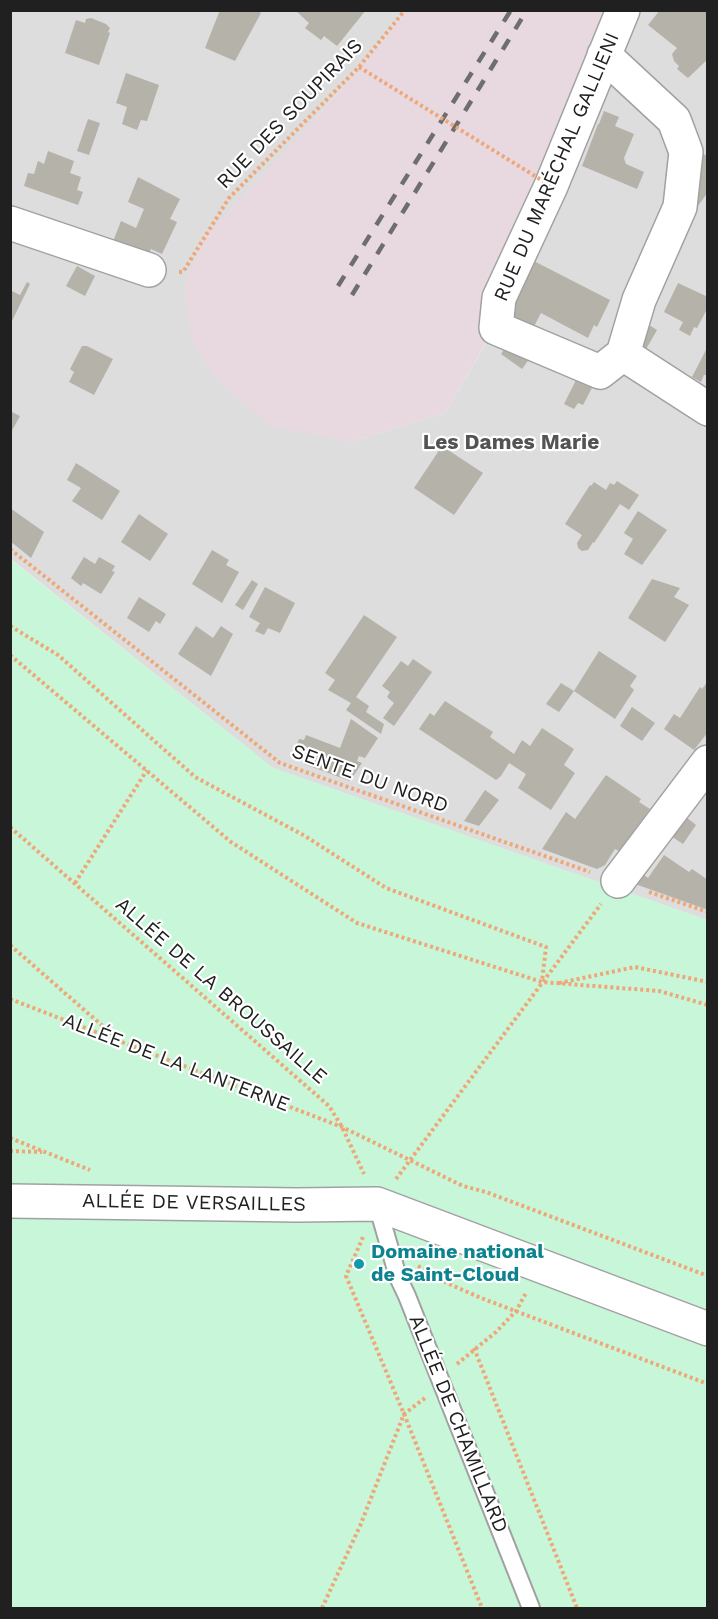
<!DOCTYPE html>
<html>
<head>
<meta charset="utf-8">
<style>
	body { margin:0 }
	#map { position:relative; width:718px; height:1619px; overflow:hidden; background:#efefe7; font-family:"Work Sans",sans-serif }
	canvas { display:block }
	.frame { position:absolute; inset:0; border:12px solid #202020; pointer-events:none }
</style>
</head>
<body>
<div id="map">
<canvas width="718" height="1619"></canvas>
<div class="frame"></div>
</div>
<script>
const context = document.querySelector('canvas').getContext('2d');
context.lineJoin = 'round';
function fillPath(path, color) { context.fillStyle = color; context.fill(path, 'evenodd'); }
const shape = rows => new Path2D(rows.map(r => 'M' + r).join(''));
function stroke(path, color, width, dash) { context.strokeStyle = color; context.lineWidth = width; context.lineCap = dash ? 'butt' : 'round'; context.setLineDash(dash || []); context.stroke(path); }
function write(font, color, halo, rows, align = 'center') {
  context.font = font + ' "Work Sans",sans-serif'; context.lineWidth = 4.5; context.setLineDash([]); context.textBaseline = 'middle'; context.strokeStyle = halo; context.fillStyle = color; for (const [text, x, y, turn = 0] of rows) {
    context.save(); context.translate(x, y); context.rotate((+turn || 0) * Math.PI / 180); context.textAlign = isNaN(turn) ? turn : align; if (halo) context.strokeText(text, 0, 0); context.fillText(text, 0, 0); context.restore();
  }
}
fillPath(shape([
	[10,11,407,11,316,118,350,442,445,413,491,335,615,11,707,11,707,920,273,768,11,559]
]), '#ddd');
fillPath(shape([
	[407,11,615,11,491,334,445,413,350,442,271,426,217,380,193,343,184,287,203,238,316,118]
]), '#e8d9e1');
fillPath(shape([
	[10,559,273,768,707,920,707,1608,11,1608]
]), '#c7f6d9');
fillPath(shape([
	[220,10,256,10,261,13,235,61,205,48],
	[295,10,366,10,337,46,324,36,321,40,305,28,309,23],
	[660,10,708,10,708,59,688,78,677,69,679,66,674,61,672,54,677,48,648,25],
	[91,18,106,24,110,28,108,32,110,33,99,65,65,53,76,20,85,23,86,19],
	[126,73,159,85,147,121,141,120,137,130,122,124,127,107,116,103],
	[604,111,619,117,615,126,634,134,624,158,626,164,644,172,637,189,582,166,598,124,599,124],
	[88,119,100,123,89,155,77,151],
	[692,150,708,156,708,192,688,220],
	[48,151,74,161,70,173,81,177,77,190,83,192,78,205,24,186,28,173,34,174,38,161,44,164],
	[138,177,180,199,170,219,177,222,162,254,151,249,146,260,112,244,121,221,136,228,144,209,128,202],
	[526,257,610,300,597,327,594,325,588,338,541,313,530,334,504,322],
	[77,266,95,276,85,296,66,286],
	[27,282,30,284,10,325,10,290,20,295],
	[678,283,708,297,708,307,697,328,694,327,690,336,679,330,683,322,664,312],
	[641,320,657,330,641,358],
	[82,346,87,346,113,359,94,395,69,382,74,372,70,369],
	[506,346,535,351,522,369,501,354],
	[708,346,708,375,704,375,701,382,692,377],
	[579,374,595,382,583,405,578,403,574,409,564,404],
	[10,411,20,416,10,434],
	[442,446,483,473,454,515,414,488],
	[76,463,120,491,102,520,72,501,81,488,67,480],
	[617,481,639,495,629,510,620,504,594,543,593,542,588,550,582,551,578,548,577,543,582,535,565,524,590,485,591,486,594,482,606,490,610,483,614,485],
	[10,508,44,532,31,558,10,541],
	[638,511,667,530,642,565,624,554,633,539,624,533],
	[139,514,168,534,150,561,121,542],
	[212,550,229,560,226,565,239,572,222,603,192,584],
	[84,557,95,564,99,557,115,566,112,571,115,572,101,594,83,583,81,586,71,578],
	[652,579,680,588,674,597,689,605,665,642,628,618],
	[252,580,258,584,243,610,235,605],
	[265,587,295,603,280,633,268,628,264,635,255,631,260,623,249,617],
	[139,597,166,614,160,624,156,621,149,632,127,618],
	[364,615,397,637,356,697,369,706,366,712,384,724,381,734,346,710,351,703,328,690,335,680,325,673],
	[196,626,213,638,221,626,233,634,211,676,178,654],
	[599,651,637,676,630,686,634,690,615,719,574,691,559,712,546,704,561,683,574,691],
	[413,659,432,672,394,726,383,718,394,703,387,697,390,692,382,686,401,661,408,666],
	[708,681,708,732,694,750,664,729,674,714,680,718,700,687,702,689],
	[445,701,493,732,490,737,514,754,522,740,530,746,542,728,574,749,564,765,575,773,551,810,518,788,526,774,509,763,501,776,496,780,419,729,430,713,434,716],
	[632,707,655,723,642,741,620,726],
	[351,719,378,738,365,758,359,756,357,761,362,763,350,781,304,764,307,755,311,756,313,750,297,744,299,739,304,740,306,735,340,748],
	[606,775,641,799,639,802,650,809,619,851,615,849,605,865,597,869,542,849,566,812,575,819],
	[485,790,499,800,479,826,464,821],
	[686,817,696,825,683,844,671,836],
	[664,855,689,872,692,869,708,880,708,910,635,884,643,874,648,878]
]), '#b5b2a9');
const service = shape([
	[377,1204,398,1277,407,1296,531,1608]
]);
const minor = shape([
	[623,10,551,186,499,298,496,328,600,372,623,354],
	[604,55,674,120,686,152,680,207,639,300,623,354],
	[10,223,149,270],
	[623,354,708,409],
	[618,881,708,762],
	[10,1201,297,1205,377,1204,708,1329]
]);
stroke(service, '#a1a1a1', 20);
stroke(minor, '#a1a1a1', 36);
stroke(shape([
	[179,272,183,272,229,198,359,67,405,10],
	[10,549,280,763,590,872],
	[10,626,58,655,195,777,305,836,386,888,546,947,542,981],
	[10,655,231,842,357,923,542,982,659,991,708,1005],
	[10,827,329,1106,342,1127,364,1174],
	[75,883,147,770],
	[649,892,708,912],
	[10,945,114,1036],
	[559,983,635,967,708,982],
	[10,999,342,1127,463,1186,486,1192,708,1276],
	[10,1138,90,1170],
	[10,1151,42,1152],
	[396,1179,601,904],
	[363,1237,346,1276,404,1414,482,1608],
	[418,1266,447,1283,481,1298,708,1384],
	[474,1348,577,1608],
	[457,1364,496,1332,516,1311,526,1293],
	[322,1608,360,1526,404,1414,425,1398]
]), '#efa778', 4, [3, 3]);
stroke(service, '#fff', 16);
stroke(minor, '#fff', 33);
stroke(shape([
	[338,286,511,10],
	[352,295,527,10]
]), '#6e6e6e', 4.5, [12, 12]);
stroke(shape([
	[359,67,551,186]
]), '#efa778', 4, [3, 3]);
for (const [x, y, r, color] of [
	[359,1264,6,"#0f9aa8"]
]) { const dot = new Path2D(); dot.arc(x, y, r, 0, 2 * Math.PI); context.fillStyle = color; context.fill(dot); stroke(dot, '#fff', 2); }
write('20px', '#202020', '#fff', [
	["RUE DES SOUPIRAIS",290,114,-46],
	["RUE DU MARÉCHAL GALLIENI",557,167,-67],
	["SENTE DU NORD",370,779,20],
	["ALLÉE DE LA BROUSSAILLE",221,991,41],
	["ALLÉE DE LA LANTERNE",176,1063,21],
	["ALLÉE DE VERSAILLES",194,1203,1],
	["ALLÉE DE CHAMILLARD",458,1424,68]
]);
write('bold 20px', '#0d838f', '#fff', [
	["Domaine national",371,1252],
	["de Saint-Cloud",371,1275]
], 'left');
write('bold 21px', '#535353', '#fff', [
	["Les Dames Marie",511,443]
]);
</script>
</body>
</html>
